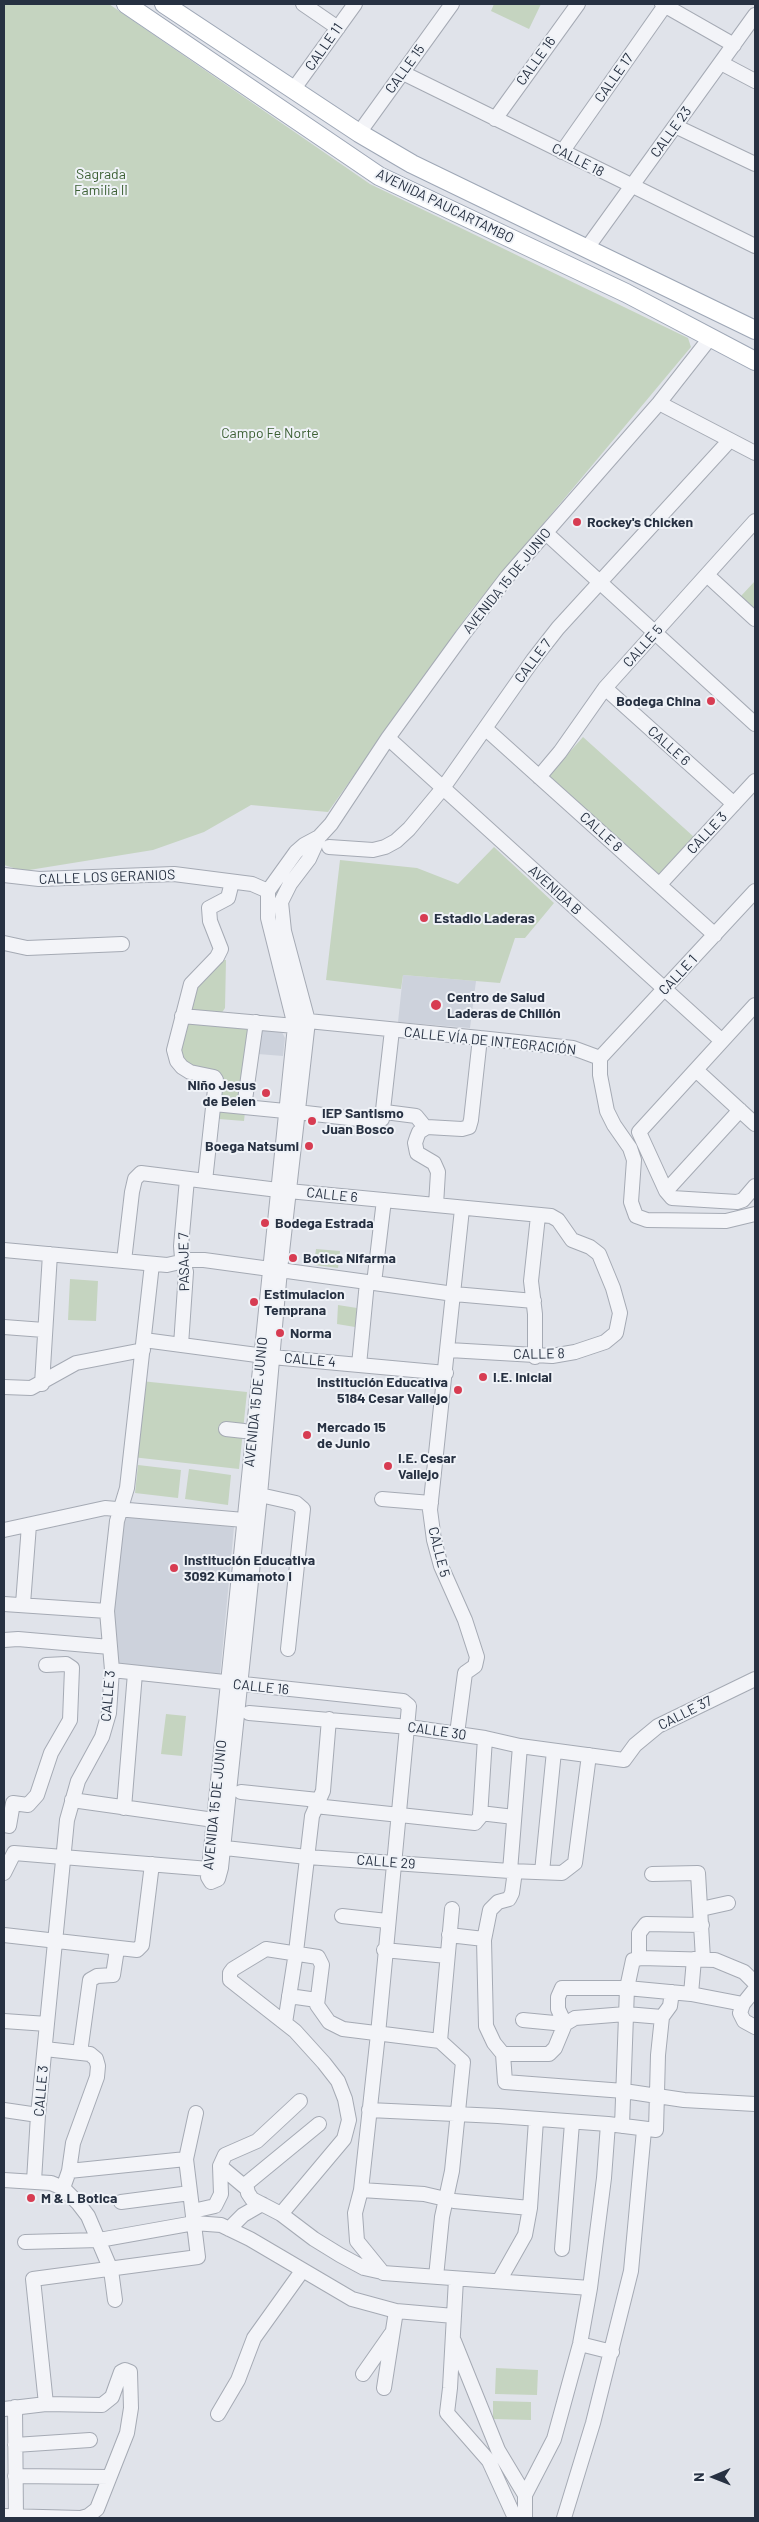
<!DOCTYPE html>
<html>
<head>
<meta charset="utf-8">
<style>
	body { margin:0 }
	#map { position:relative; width:759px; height:2522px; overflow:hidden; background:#e0e3ea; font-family:Barlow,sans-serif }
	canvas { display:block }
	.frame { position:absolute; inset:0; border:5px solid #273142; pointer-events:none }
	.north { position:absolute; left:689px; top:2452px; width:50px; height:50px; -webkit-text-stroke:4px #eff2f7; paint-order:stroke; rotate:269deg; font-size:14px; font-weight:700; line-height:20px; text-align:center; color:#273142 }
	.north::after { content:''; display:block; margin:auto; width:18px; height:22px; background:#273142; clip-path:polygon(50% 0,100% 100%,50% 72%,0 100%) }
</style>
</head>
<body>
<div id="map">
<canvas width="759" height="2522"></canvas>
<div class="frame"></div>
<div class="north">N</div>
</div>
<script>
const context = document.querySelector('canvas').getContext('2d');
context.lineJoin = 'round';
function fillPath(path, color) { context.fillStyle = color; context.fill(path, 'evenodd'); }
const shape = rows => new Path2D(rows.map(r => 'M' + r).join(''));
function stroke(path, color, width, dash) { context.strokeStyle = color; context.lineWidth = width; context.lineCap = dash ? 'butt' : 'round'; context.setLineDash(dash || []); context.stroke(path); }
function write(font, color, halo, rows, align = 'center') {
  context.font = font + ' Barlow,sans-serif'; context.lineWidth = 4; context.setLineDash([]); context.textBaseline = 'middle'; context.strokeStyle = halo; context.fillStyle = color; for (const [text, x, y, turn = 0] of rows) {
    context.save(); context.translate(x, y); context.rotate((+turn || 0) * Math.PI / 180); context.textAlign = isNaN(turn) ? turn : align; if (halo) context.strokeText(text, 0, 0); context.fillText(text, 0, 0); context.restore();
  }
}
fillPath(shape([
	[403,975,476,981,470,1028,398,1022],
	[260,1028,281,1030,285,1038,283,1056,258,1054],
	[124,1514,234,1527,220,1676,118,1666,113,1609]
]), '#cdd2dc');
fillPath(shape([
	[4,4,109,4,370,184,688,338,691,347,472,609,328,812,251,805,204,832,153,850,23,871,4,865],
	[494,4,541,4,529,29,491,11],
	[755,581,755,609,741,596],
	[583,737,694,837,659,876,548,776],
	[494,847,554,903,525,938,515,938,500,983,403,975,401,989,326,980,340,860,417,868,458,884],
	[220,960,226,960,225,1008,221,1014,188,1012,188,997],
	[185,1020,249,1025,241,1102,216,1099,220,1075,179,1061],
	[220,1109,245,1112,244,1121,219,1119],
	[316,1249,340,1251,338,1268,314,1265],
	[70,1279,98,1281,96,1321,68,1320],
	[338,1305,357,1308,355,1327,337,1324],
	[141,1381,247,1392,239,1469,132,1457],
	[138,1465,181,1470,178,1498,135,1493],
	[189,1469,231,1475,228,1505,185,1499],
	[166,1714,186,1716,182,1756,161,1754],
	[496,2368,538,2370,537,2395,495,2394],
	[493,2401,531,2402,531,2420,493,2419]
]), '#c5d4c0');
const minor = shape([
	[303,4,338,28],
	[662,4,734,45],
	[721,63,755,81],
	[403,73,755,246],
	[293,90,355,4],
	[495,119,578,4],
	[675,126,755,164],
	[359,133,452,4],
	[562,152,666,4],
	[587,248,755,15],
	[659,403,755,453],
	[546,533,755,724],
	[707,575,755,619],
	[605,688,734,804],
	[486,729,715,935],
	[388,738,722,1041],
	[539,777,560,752,605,688,755,521],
	[319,837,309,859,290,884,281,902,284,931,308,1021,280,1270,260,1495,221,1868,218,1879,211,1882,208,1877,209,1869,295,1026,268,918,268,891,296,852,304,845,319,837,331,824,388,738,462,636,507,577,659,403,710,338],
	[329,847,373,850,385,847,396,841,409,829,443,788,533,660,558,628,730,440],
	[4,875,39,879,174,874,252,884,268,891],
	[660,884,755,781],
	[4,943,27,948,122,944],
	[755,1005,639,1132,666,1191,672,1198,737,1202,743,1200,755,1186],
	[182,1016,295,1026,308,1021,480,1038,573,1048,600,1058],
	[600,1058,600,1075,607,1111,614,1125,630,1148,634,1160,631,1202,636,1216,647,1220,726,1221,755,1214],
	[600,1058,755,891],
	[696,1070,755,1124],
	[214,1104,285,1111],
	[244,1107,256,1022],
	[297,1112,375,1121,382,1119,392,1030],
	[385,1112,416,1116,425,1127],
	[205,1181,216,1080,214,1077,190,1072,182,1067,177,1061,174,1050,191,984,217,957,221,949,210,921,209,908,228,898,232,882],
	[666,1191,740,1110],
	[436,1205,438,1172,434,1163,417,1153,415,1143,417,1137,419,1132,427,1127,462,1129,469,1127,471,1120,480,1038],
	[4,1250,167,1265,189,1260,204,1260,270,1269],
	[124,1261,132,1192,135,1179,141,1173,278,1190,551,1216,558,1220,572,1240,590,1247,599,1254,613,1288,620,1313,616,1333,605,1342,575,1352,552,1356,449,1350],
	[280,1270,454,1294,534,1301],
	[374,1283,384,1200],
	[4,1327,44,1330],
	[144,1340,272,1357,446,1373],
	[181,1345,186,1272,182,1258,181,1246,187,1179],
	[535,1357,535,1314,531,1281,538,1216],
	[359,1365,367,1282],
	[42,1384,50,1254],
	[4,1387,31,1388,76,1363,143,1350],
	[226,1429,244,1431],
	[260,1495,296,1503,303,1509,288,1649],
	[382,1499,431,1503],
	[4,1530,105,1508,244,1520],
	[4,1604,107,1611],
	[23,1604,29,1525],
	[4,1640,18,1639,110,1647],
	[112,1670,403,1701,409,1706,378,2034,361,2190,355,2213,357,2241,383,2273,590,2288],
	[249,1713,409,1727,485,1738,520,1746,624,1760,635,1745,658,1726,755,1679],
	[457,1734,465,1673,475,1666,477,1657,465,1620,441,1566,434,1540,430,1510,462,1209],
	[241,1792,318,1800],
	[72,1800,214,1820],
	[315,1806,475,1823,480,1817,485,1738],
	[124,1808,135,1673],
	[480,1813,514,1817],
	[4,1825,9,1826,13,1803,28,1805,37,1795,51,1753,70,1720,72,1668,66,1664,46,1665],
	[216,1847,307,1857,510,1871,562,1873,575,1863,589,1755],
	[510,1871,520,1746],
	[515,1871,512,1893,509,1899,498,1902,490,1910,484,1940,486,2026,494,2043,503,2054,505,2082,624,2091,684,2100,755,2104],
	[542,1872,554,1751],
	[4,1873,14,1853,209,1869],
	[652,1874,698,1873,703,1959],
	[701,1909,728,1903],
	[342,1916,387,1921],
	[4,1935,137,1950,142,1945,152,1864],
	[449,1935,484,1939],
	[384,1950,447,1956],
	[639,1958,639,1933,646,1924,702,1925],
	[755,1989,743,2004,740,2013,744,2021,755,2027],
	[691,1994,694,1959],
	[289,1996,317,2000],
	[523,2020,565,2024],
	[4,2021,47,2024],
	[285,2023,296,1952,312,1816,323,1791,329,1719],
	[565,2024,558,2009,558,1997,562,1988,627,1988,691,1994,743,2004],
	[440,2041,452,1909],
	[45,2049,90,2054,96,2059,98,2066,97,2077,73,2143,69,2171,63,2188],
	[80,2053,90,1980,97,1976,113,1975,117,1949],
	[503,2054,549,2054,555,2048,565,2024,575,2018,626,2014,662,2017],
	[4,2110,38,2115],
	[369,2110,498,2116,608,2124,656,2130,658,2055,662,2017,670,2006,672,1992],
	[319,2124,246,2184,248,2193,252,2199,281,2214,344,2139,349,2120,345,2099,338,2081,324,2063,295,2031,230,1980,230,1973,233,1969,266,1949,318,1957,322,1965,317,2005,329,2022,343,2029,440,2041,463,2062,452,2171,442,2217,436,2277],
	[622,2126,627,1988,633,1960,641,1958,715,1960,744,1972,755,1983],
	[220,2166,245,2187],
	[69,2171,186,2159],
	[4,2180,51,2183,63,2188,78,2203,88,2216,111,2270,115,2300],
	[34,2181,38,2115,67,1820,78,1781,102,1737,109,1713,112,1670,107,1611,117,1521,127,1488,152,1264],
	[361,2190,424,2194,454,2201,530,2208],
	[121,2202,190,2193],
	[193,2211,215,2206,221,2194,220,2166,225,2155,257,2141,300,2101],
	[281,2214,314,2239,340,2255,364,2268,382,2272],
	[229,2229,243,2215,262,2204],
	[25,2242,99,2240,194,2223,221,2225,250,2239,352,2299,396,2311,454,2316],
	[562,2249,572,2123],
	[456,2279,450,2388,447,2413,489,2461,515,2518],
	[499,2281,525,2235,530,2208,536,2120],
	[454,2341,498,2450,525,2495,525,2518],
	[580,2344,612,2352],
	[363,2374,391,2334],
	[384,2388,396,2311],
	[46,2404,33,2279,198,2257,186,2159,196,2113],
	[15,2407,16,2518],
	[4,2409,46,2404,102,2405,112,2397,121,2372,125,2370,130,2372,131,2408,127,2433,97,2509,88,2516,81,2518,4,2516],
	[218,2414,238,2380,254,2338,302,2271],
	[15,2445,90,2440],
	[15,2476,109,2477],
	[525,2495,554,2439,580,2344,590,2288,604,2178,608,2124],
	[564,2518,593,2423,631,2271,644,2130]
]);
const major = shape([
	[126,4,379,176,626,293,755,361],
	[164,4,359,133,412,164,755,330]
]);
stroke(minor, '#a5aab4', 16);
stroke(major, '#9ea7b6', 20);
stroke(minor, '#f3f4f8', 14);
stroke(major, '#fff', 18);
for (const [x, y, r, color] of [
	[577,522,5,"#d73c52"],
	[711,701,5,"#d73c52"],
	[424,918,5,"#d73c52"],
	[436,1005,6,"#d73c52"],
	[266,1093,5,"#d73c52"],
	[312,1121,5,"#d73c52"],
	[309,1146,5,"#d73c52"],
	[265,1223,5,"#d73c52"],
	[293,1258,5,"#d73c52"],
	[254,1302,5,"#d73c52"],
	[280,1333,5,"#d73c52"],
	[483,1377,5,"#d73c52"],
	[458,1390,5,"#d73c52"],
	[307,1435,5,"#d73c52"],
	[388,1466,5,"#d73c52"],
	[174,1568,5,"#d73c52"],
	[31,2198,5,"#d73c52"]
]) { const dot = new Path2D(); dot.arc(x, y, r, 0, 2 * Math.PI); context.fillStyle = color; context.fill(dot); stroke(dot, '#eff2f7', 2); }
write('14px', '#273142', '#eff2f7', [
	["CALLE 11",324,47,-55],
	["CALLE 16",536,61,-54],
	["CALLE 15",405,69,-54],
	["CALLE 17",614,78,-55],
	["CALLE 23",671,132,-54],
	["CALLE 18",578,160,27],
	["AVENIDA PAUCARTAMBO",445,206,26],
	["AVENIDA 15 DE JUNIO",507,581,-51],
	["CALLE 5",643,646,-48],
	["CALLE 7",533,661,-53],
	["CALLE 6",669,746,42],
	["CALLE 8",601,832,42],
	["CALLE 3",707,833,-47],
	["CALLE LOS GERANIOS",107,877,-2],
	["AVENIDA B",555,890,42],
	["CALLE 1",678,975,-47],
	["CALLE VÍA DE INTEGRACIÓN",490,1041,6],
	["CALLE 6",332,1195,6],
	["PASAJE 7",184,1262,-91],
	["CALLE 8",539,1354,-1],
	["CALLE 4",310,1360,5],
	["AVENIDA 15 DE JUNIO",256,1402,-84],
	["CALLE 5",439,1552,76],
	["CALLE 16",261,1687,6],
	["CALLE 3",108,1696,-85],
	["CALLE 37",685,1713,-27],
	["CALLE 30",437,1731,8],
	["AVENIDA 15 DE JUNIO",215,1805,-84],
	["CALLE 29",386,1862,4],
	["CALLE 3",41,2091,-85]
]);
write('14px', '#3b5f33', '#eff2f7', [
	["Sagrada",101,174],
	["Familia II",101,190],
	["Campo Fe Norte",270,433]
]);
write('bold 14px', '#273142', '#eff2f7', [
	["Rockey's Chicken",587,522],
	["Bodega China",701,701,"right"],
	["Estadio Laderas",434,918],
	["Centro de Salud",447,997],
	["Laderas de Chillón",447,1013],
	["Niño Jesus",256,1085,"right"],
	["de Belen",256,1101,"right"],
	["IEP Santismo",322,1113],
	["Juan Bosco",322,1129],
	["Boega Natsumi",299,1146,"right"],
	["Bodega Estrada",275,1223],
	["Botica Nifarma",303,1258],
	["Estimulacion",264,1294],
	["Temprana",264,1310],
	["Norma",290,1333],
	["I.E. Inicial",493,1377],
	["Institución Educativa",448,1382,"right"],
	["5184 Cesar Vallejo",448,1398,"right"],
	["Mercado 15",317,1427],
	["de Junio",317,1443],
	["I.E. Cesar",398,1458],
	["Vallejo",398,1474],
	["Institución Educativa",184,1560],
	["3092 Kumamoto I",184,1576],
	["M & L Botica",41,2198]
], 'left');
</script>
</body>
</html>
